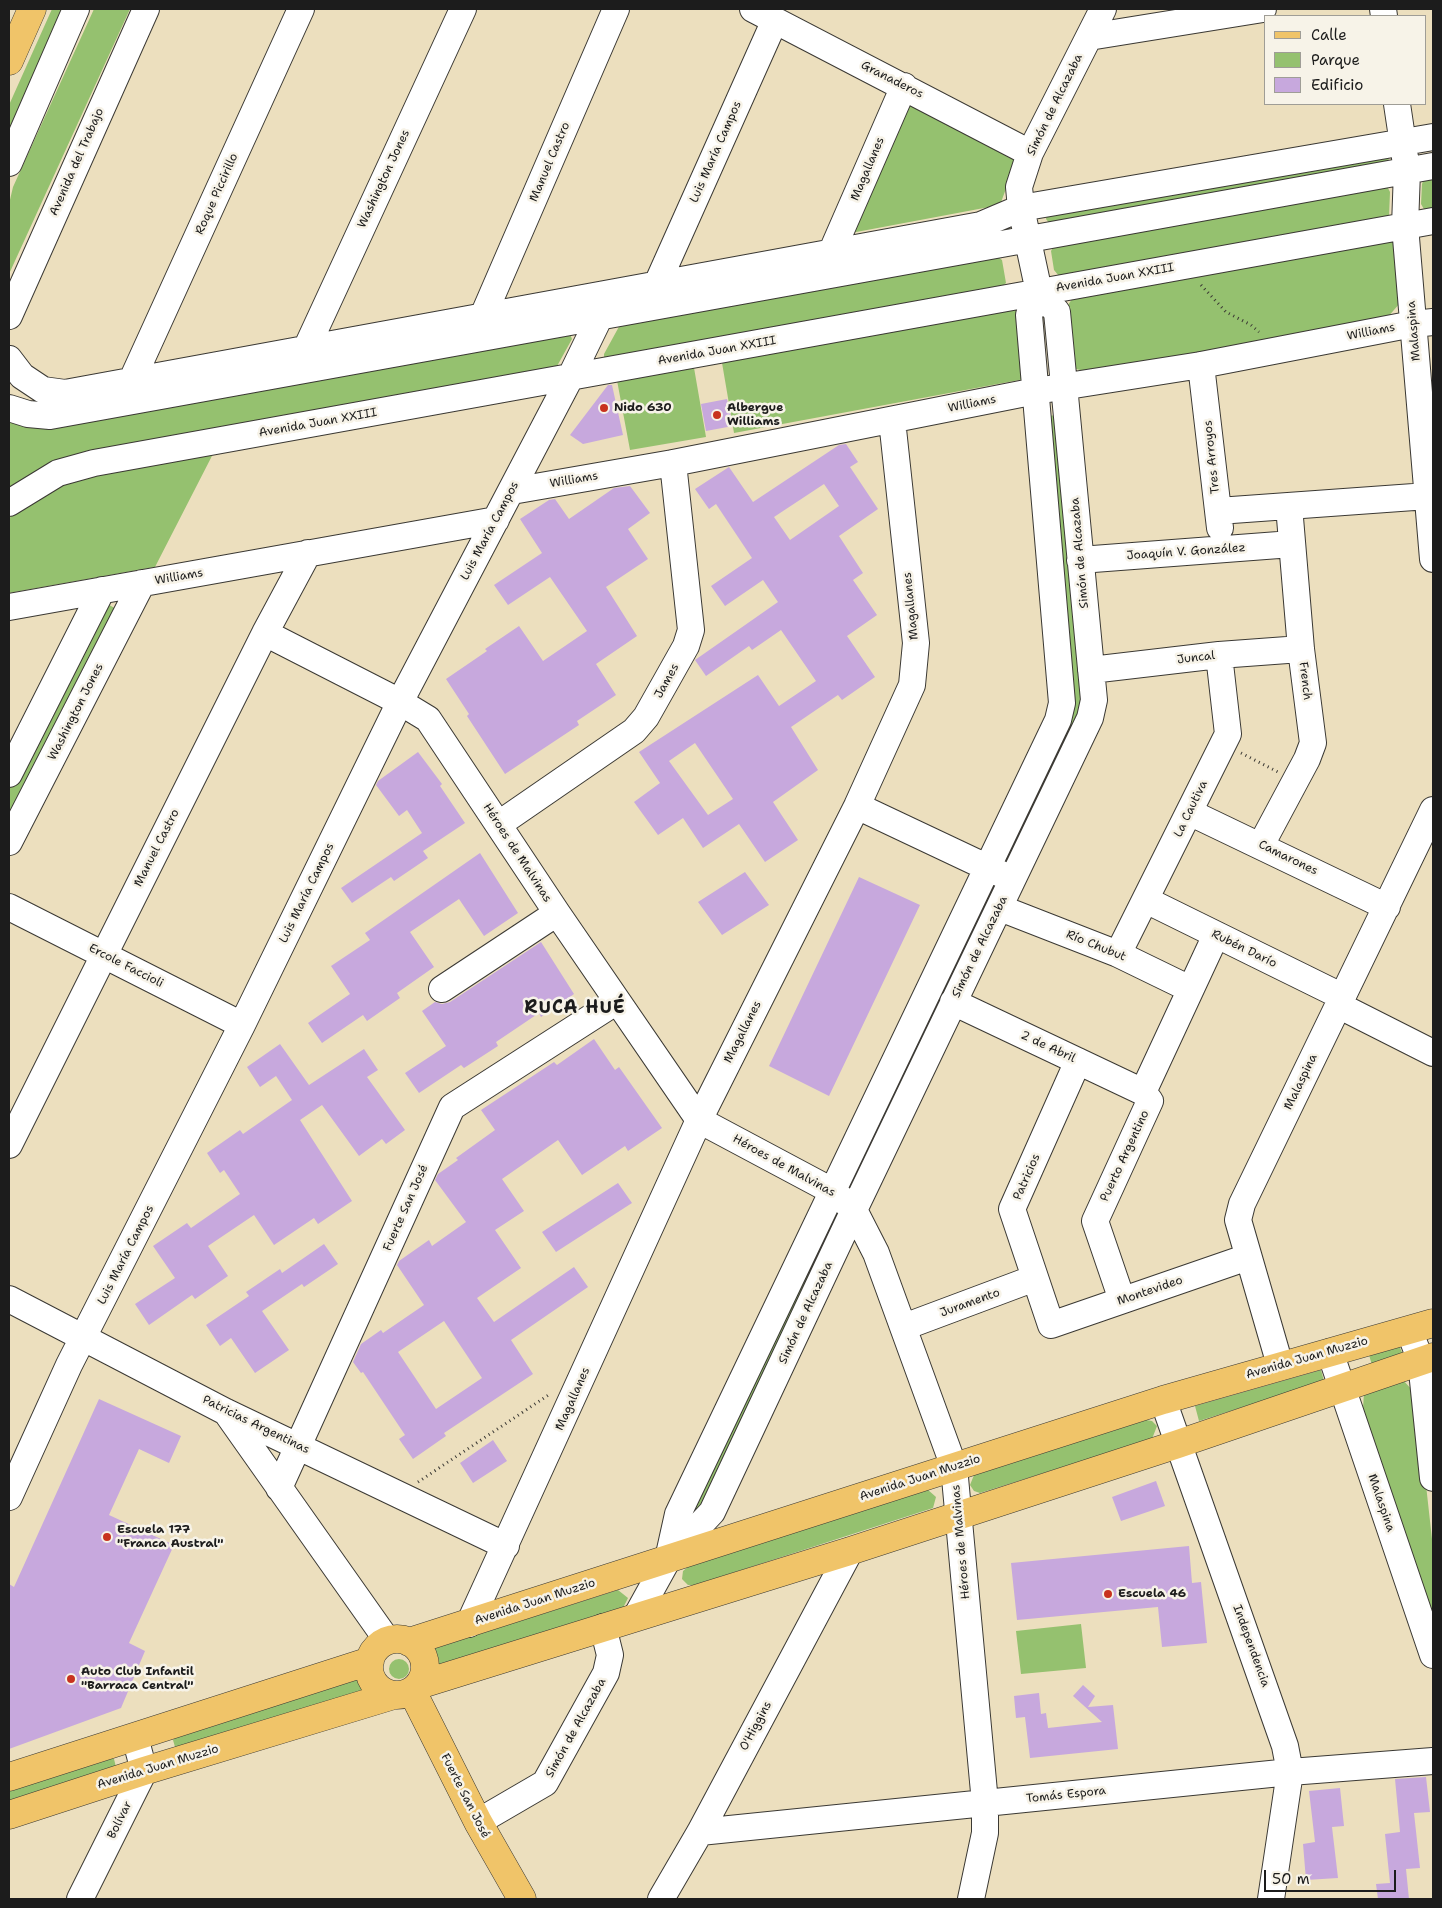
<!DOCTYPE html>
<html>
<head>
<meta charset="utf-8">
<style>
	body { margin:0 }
	#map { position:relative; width:1442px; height:1908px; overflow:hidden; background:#ecdfbe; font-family:"Shantell Sans",sans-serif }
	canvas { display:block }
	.frame { position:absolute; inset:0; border:10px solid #1c1c1c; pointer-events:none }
	.legend { position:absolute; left:1264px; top:15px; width:162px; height:90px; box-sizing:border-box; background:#f7f3e8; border:1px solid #9f9d96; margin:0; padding:6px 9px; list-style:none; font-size:15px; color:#1c1c1c }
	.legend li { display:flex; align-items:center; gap:10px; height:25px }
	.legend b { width:25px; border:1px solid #9f9d96 }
	.scale { position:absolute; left:1264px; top:1870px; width:132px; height:22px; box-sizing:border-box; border:2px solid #1c1c1c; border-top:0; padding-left:6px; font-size:15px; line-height:18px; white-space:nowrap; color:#1c1c1c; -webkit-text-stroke:4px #f7f3e8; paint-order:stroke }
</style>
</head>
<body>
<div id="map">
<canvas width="1442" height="1908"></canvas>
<div class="frame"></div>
<ul class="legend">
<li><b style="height:6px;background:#f0c469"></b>Calle</li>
<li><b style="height:14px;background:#95c16f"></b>Parque</li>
<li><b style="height:14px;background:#c7a8dd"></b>Edificio</li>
</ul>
<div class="scale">50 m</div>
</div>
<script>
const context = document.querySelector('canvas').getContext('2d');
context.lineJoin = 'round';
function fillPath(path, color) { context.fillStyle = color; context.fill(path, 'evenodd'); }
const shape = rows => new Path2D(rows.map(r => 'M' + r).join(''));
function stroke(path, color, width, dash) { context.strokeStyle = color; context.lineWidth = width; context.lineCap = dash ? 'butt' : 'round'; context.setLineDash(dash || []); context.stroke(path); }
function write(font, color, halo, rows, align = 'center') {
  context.font = font + ' "Shantell Sans",sans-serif'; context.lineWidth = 5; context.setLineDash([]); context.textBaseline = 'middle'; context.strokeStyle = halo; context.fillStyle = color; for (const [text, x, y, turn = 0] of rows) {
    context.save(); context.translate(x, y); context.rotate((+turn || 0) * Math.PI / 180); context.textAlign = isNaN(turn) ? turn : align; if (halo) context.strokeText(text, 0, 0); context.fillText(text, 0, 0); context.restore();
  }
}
fillPath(shape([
	[52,9,74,9,9,152,9,105],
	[94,9,130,9,9,274,9,204,13,187],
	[911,102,1018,156,1000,205,851,233],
	[1389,157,1388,163,1050,224,1046,219,1047,214],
	[1433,174,1433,213,1425,211,1421,204,1422,184,1424,179],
	[1387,186,1390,192,1389,217,1059,276,1054,270,1051,251,1054,246],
	[1390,238,1394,242,1400,303,1387,318,1088,372,1076,369,1073,364,1066,308,1074,296],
	[998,257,1002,260,1006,283,1002,287,604,358,604,354,621,323],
	[1016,303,1030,378,734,433,721,357],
	[570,334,572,339,556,368,9,491,9,418],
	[693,362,706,437,630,450,616,375],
	[1058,415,1083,712,1014,856,1006,853,1073,713,1047,416],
	[214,452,155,567,9,593,9,519,18,507,38,494,76,480],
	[104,602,118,610,9,823,9,789],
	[985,897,993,901,861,1173,854,1169],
	[812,1259,820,1262,694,1524,686,1520],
	[1399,1345,1403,1355,1372,1365,1369,1355],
	[1321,1370,1324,1381,1199,1421,1195,1406],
	[1402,1379,1414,1392,1418,1413,1433,1548,1432,1613,1426,1606,1363,1409,1364,1392],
	[1146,1420,1152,1421,1157,1426,1152,1439,980,1493,974,1491,970,1485,974,1475],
	[927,1489,936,1497,933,1508,695,1585,688,1585,682,1579,683,1571,689,1566],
	[618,1590,628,1598,623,1608,433,1667,428,1650],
	[1081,1624,1086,1668,1021,1674,1016,1631],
	'389 1669a10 10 0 1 1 20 0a10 10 0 1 1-20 0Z',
	[362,1672,363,1681,368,1689,180,1751,175,1747,173,1740,179,1733],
	[107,1755,114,1759,116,1767,9,1807,9,1787]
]), '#95c16f');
fillPath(shape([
	[608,385,612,385,623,435,583,444,570,435],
	[727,399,733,426,706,431,701,404],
	[846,444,858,462,850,467,878,509,839,536,863,573,853,580,877,615,847,636,875,677,842,700,838,695,791,727,818,770,773,802,798,840,765,862,739,824,703,848,683,818,658,835,634,802,660,783,639,752,758,675,779,706,816,681,781,630,752,650,749,646,706,676,695,660,778,602,763,580,725,606,711,586,752,558,716,504,709,509,695,489,729,467,753,502,839,445],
	[824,484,839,506,790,540,774,517],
	[695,743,733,799,708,815,669,761],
	[630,486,650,513,628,529,648,559,606,587,637,636,596,664,616,695,577,721,579,725,505,774,467,716,469,714,446,679,487,651,485,649,519,626,543,661,587,631,550,577,508,605,494,585,542,553,520,519,549,500,555,499,569,519,614,488],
	[418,752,442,784,440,786,465,823,423,851,428,858,394,881,391,877,352,903,341,888,422,833,407,810,399,816,376,785,378,781],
	[480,853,518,913,484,936,459,899,410,932,434,967,397,993,400,998,367,1021,363,1015,322,1043,308,1023,350,994,331,966,370,940,365,933],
	[745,872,769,905,722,935,698,902],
	[859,877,920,905,829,1096,769,1066],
	[541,942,574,994,541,1017,539,1013,496,1042,498,1046,464,1068,461,1065,419,1093,405,1073,446,1046,422,1011,435,1002,442,1004,450,1002],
	[594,1039,615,1070,619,1067,662,1128,628,1151,625,1146,582,1175,558,1140,502,1179,524,1211,495,1230,521,1268,477,1298,494,1322,574,1267,588,1287,511,1340,533,1374,444,1433,446,1436,413,1459,399,1439,405,1435,363,1372,361,1373,353,1362,361,1344,381,1330,383,1333,424,1305,397,1265,399,1261,429,1240,432,1246,466,1222,435,1180,438,1174,458,1160,456,1158,495,1130,481,1110,554,1062,557,1065],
	[444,1321,482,1378,436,1409,398,1352],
	[280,1044,309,1085,364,1049,378,1070,367,1077,405,1130,386,1144,382,1139,359,1156,322,1105,300,1120,352,1201,318,1224,314,1218,274,1245,254,1215,208,1246,228,1276,195,1299,192,1295,149,1325,135,1304,175,1278,153,1246,187,1223,191,1228,240,1194,224,1170,220,1173,207,1153,240,1130,243,1134,292,1100,276,1076,260,1087,247,1067],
	[618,1183,632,1203,556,1252,542,1232],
	[324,1244,338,1264,304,1287,302,1284,262,1311,289,1350,255,1373,231,1338,220,1346,206,1325,249,1296,246,1292,280,1269,282,1273],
	[99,1399,181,1436,169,1463,139,1449,109,1515,174,1545,129,1643,145,1651,121,1708,9,1749,9,1584,14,1587],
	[493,1440,507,1461,473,1483,460,1463],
	[1156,1481,1165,1506,1121,1521,1112,1497],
	[1189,1546,1192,1583,1201,1582,1207,1643,1162,1647,1158,1607,1017,1620,1011,1563],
	[1083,1685,1095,1696,1088,1707,1113,1705,1118,1749,1030,1758,1025,1717,1016,1718,1014,1696,1039,1693,1041,1714,1046,1713,1048,1728,1102,1722,1073,1696],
	[1426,1777,1430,1812,1414,1813,1420,1868,1406,1869,1409,1899,1378,1899,1376,1884,1390,1883,1385,1834,1400,1832,1395,1779],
	[1340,1788,1344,1826,1332,1827,1338,1878,1306,1880,1303,1844,1315,1842,1309,1791]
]), '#c7a8dd');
const minor = shape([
	[753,9,1030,153],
	[1383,9,1384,16],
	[1089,37,1263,9],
	[1397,104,1407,171,1405,226,1433,559],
	[9,163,76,9],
	[832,251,904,86],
	[657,284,775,20],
	[9,316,146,9],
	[483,316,616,9],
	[306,349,463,9],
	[9,359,22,376,43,390,65,393,981,225,1021,208,1433,137],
	[1201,365,1220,528],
	[132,380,301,9],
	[9,408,28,414,50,416,1433,166],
	[512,491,673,463,1036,391,1201,365,1413,324,1433,322],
	[9,503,58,473,94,463,1433,221],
	[1218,511,1428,496],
	[1080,560,1292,544],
	[9,607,496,520],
	[265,633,400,702,428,719,557,913,699,1120,834,1192,854,1210,876,1253,954,1467,985,1803,985,1833,971,1899],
	[1091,670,1219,655,1301,649],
	[9,774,102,590],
	[857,806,1001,874],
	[1189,812,1387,907],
	[499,824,634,731,646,717,686,646,691,630,673,463],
	[9,842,142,583],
	[1261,845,1307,759,1313,743,1301,649,1289,506],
	[1146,900,1343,997],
	[9,907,242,1025],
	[1000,908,1118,954,1190,989],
	[1118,954,1228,734,1219,655],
	[442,989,557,913],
	[953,1002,1143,1092],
	[1338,1005,1433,1053],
	[1078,1061,1012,1209,1051,1325,1248,1257],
	[9,1145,265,633,308,553],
	[9,1299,226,1412,506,1546],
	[1122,1300,1095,1221,1150,1101,1143,1092,1216,935],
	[904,1327,1035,1278],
	[1409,1330,1421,1361,1433,1478],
	[1330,1352,1433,1655],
	[1280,1365,1238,1220,1242,1204,1433,810],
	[1163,1400,1285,1746,1290,1772,1271,1899],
	[226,1412,387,1640],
	[279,1488,452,1107,617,1001],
	[9,1497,69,1365,242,1025,400,702,570,378,605,306],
	[668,1559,678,1514,1058,720,1062,703,1029,315,1039,292],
	[637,1615,668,1559,712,1512,854,1210,1090,718,1094,700,1057,312,1039,292,1021,208,1019,187,1030,153,1103,9],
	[469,1624,699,1120,857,806,912,685,916,643,892,420],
	[478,1822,545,1783,606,1673,610,1655,603,1627],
	[700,1832,1290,1772,1433,1761],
	[80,1899,144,1771,135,1737],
	[661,1899,700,1832,850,1551]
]);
const major = shape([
	[9,61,32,9],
	'369 1667a28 28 0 1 1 56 0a28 28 0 1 1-56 0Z',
	[409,1642,1163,1400,1433,1323],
	[419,1685,850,1551,1178,1444,1433,1357],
	[412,1691,478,1822,522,1899],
	[9,1777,370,1661],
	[9,1815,144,1771,394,1695]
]);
stroke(minor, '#3b3934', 28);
stroke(major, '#3b3934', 29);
stroke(shape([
	[1201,285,1226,312,1251,325,1259,332],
	[1241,753,1278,772],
	[418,1482,550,1394]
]), '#3b3934', 3, [1, 4]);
stroke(minor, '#fff', 26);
stroke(major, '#f0c469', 28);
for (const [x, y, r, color] of [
	[604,408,5,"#c8321e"],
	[717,415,5,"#c8321e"],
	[107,1537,5,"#c8321e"],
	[1108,1594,5,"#c8321e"],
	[71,1679,5,"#c8321e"]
]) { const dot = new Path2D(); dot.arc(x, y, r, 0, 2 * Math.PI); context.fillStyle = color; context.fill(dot); stroke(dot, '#f7f3e8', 2); }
write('12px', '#1c1c1c', '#f7f3e8', [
	["Granaderos",892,80,27],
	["Simón de Alcazaba",1055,105,-64],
	["Luis María Campos",716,152,-66],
	["Avenida del Trabajo",77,162,-66],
	["Manuel Castro",550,162,-67],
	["Magallanes",868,169,-67],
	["Washington Jones",384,179,-65],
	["Roque Piccirillo",217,194,-66],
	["Avenida Juan XXIII",1115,278,-10],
	["Malaspina",1414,331,-95],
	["Williams",1371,332,-11],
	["Avenida Juan XXIII",717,351,-10],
	["Williams",972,404,-11],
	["Avenida Juan XXIII",318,423,-10],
	["Tres Arroyos",1212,457,-96],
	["Williams",574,480,-10],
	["Luis María Campos",490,531,-62],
	["Joaquín V. González",1186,552,-4],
	["Simón de Alcazaba",1080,553,-95],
	["Williams",179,577,-10],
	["Magallanes",911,606,-96],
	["Juncal",1196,658,-7],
	["James",667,681,-61],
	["French",1305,681,83],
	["Washington Jones",76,712,-63],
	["La Cautiva",1191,809,-64],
	["Manuel Castro",157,848,-63],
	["Héroes de Malvinas",517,853,57],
	["Camarones",1288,858,26],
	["Luis María Campos",307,893,-64],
	["Río Chubut",1096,946,22],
	["Simón de Alcazaba",980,947,-64],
	["Rubén Darío",1244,949,26],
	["Ercole Faccioli",126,966,27],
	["Magallanes",743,1032,-63],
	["2 de Abril",1048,1047,25],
	["Malaspina",1301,1082,-64],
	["Puerto Argentino",1125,1156,-65],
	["Héroes de Malvinas",784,1166,29],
	["Patricios",1027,1177,-66],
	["Fuerte San José",406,1208,-66],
	["Luis María Campos",126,1255,-63],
	["Montevideo",1150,1291,-19],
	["Juramento",970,1303,-20],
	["Simón de Alcazaba",806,1313,-65],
	["Avenida Juan Muzzio",1307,1358,-16],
	["Magallanes",573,1399,-66],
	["Patricias Argentinas",256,1425,26],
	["Avenida Juan Muzzio",920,1478,-18],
	["Malaspina",1381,1503,71],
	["Héroes de Malvinas",961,1542,-95],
	["Avenida Juan Muzzio",535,1602,-18],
	["Independencia",1251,1646,70],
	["O'Higgins",756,1726,-62],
	["Simón de Alcazaba",576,1728,-61],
	["Avenida Juan Muzzio",158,1767,-17],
	["Tomás Espora",1066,1795,-6],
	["Fuerte San José",465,1796,63],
	["Bolívar",120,1820,-64]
]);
write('bold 12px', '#1c1c1c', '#f7f3e8', [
	["Nido 630",614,408],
	["Albergue",727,408],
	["Williams",727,422],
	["Escuela 177",117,1530],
	["\"Franca Austral\"",117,1544],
	["Escuela 46",1118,1594],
	["Auto Club Infantil",81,1672],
	["\"Barraca Central\"",81,1686]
], 'left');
context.letterSpacing = '1px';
write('bold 18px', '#1c1c1c', '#f7f3e8', [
	["RUCA HUÉ",575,1008]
]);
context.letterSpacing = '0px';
</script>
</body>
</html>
